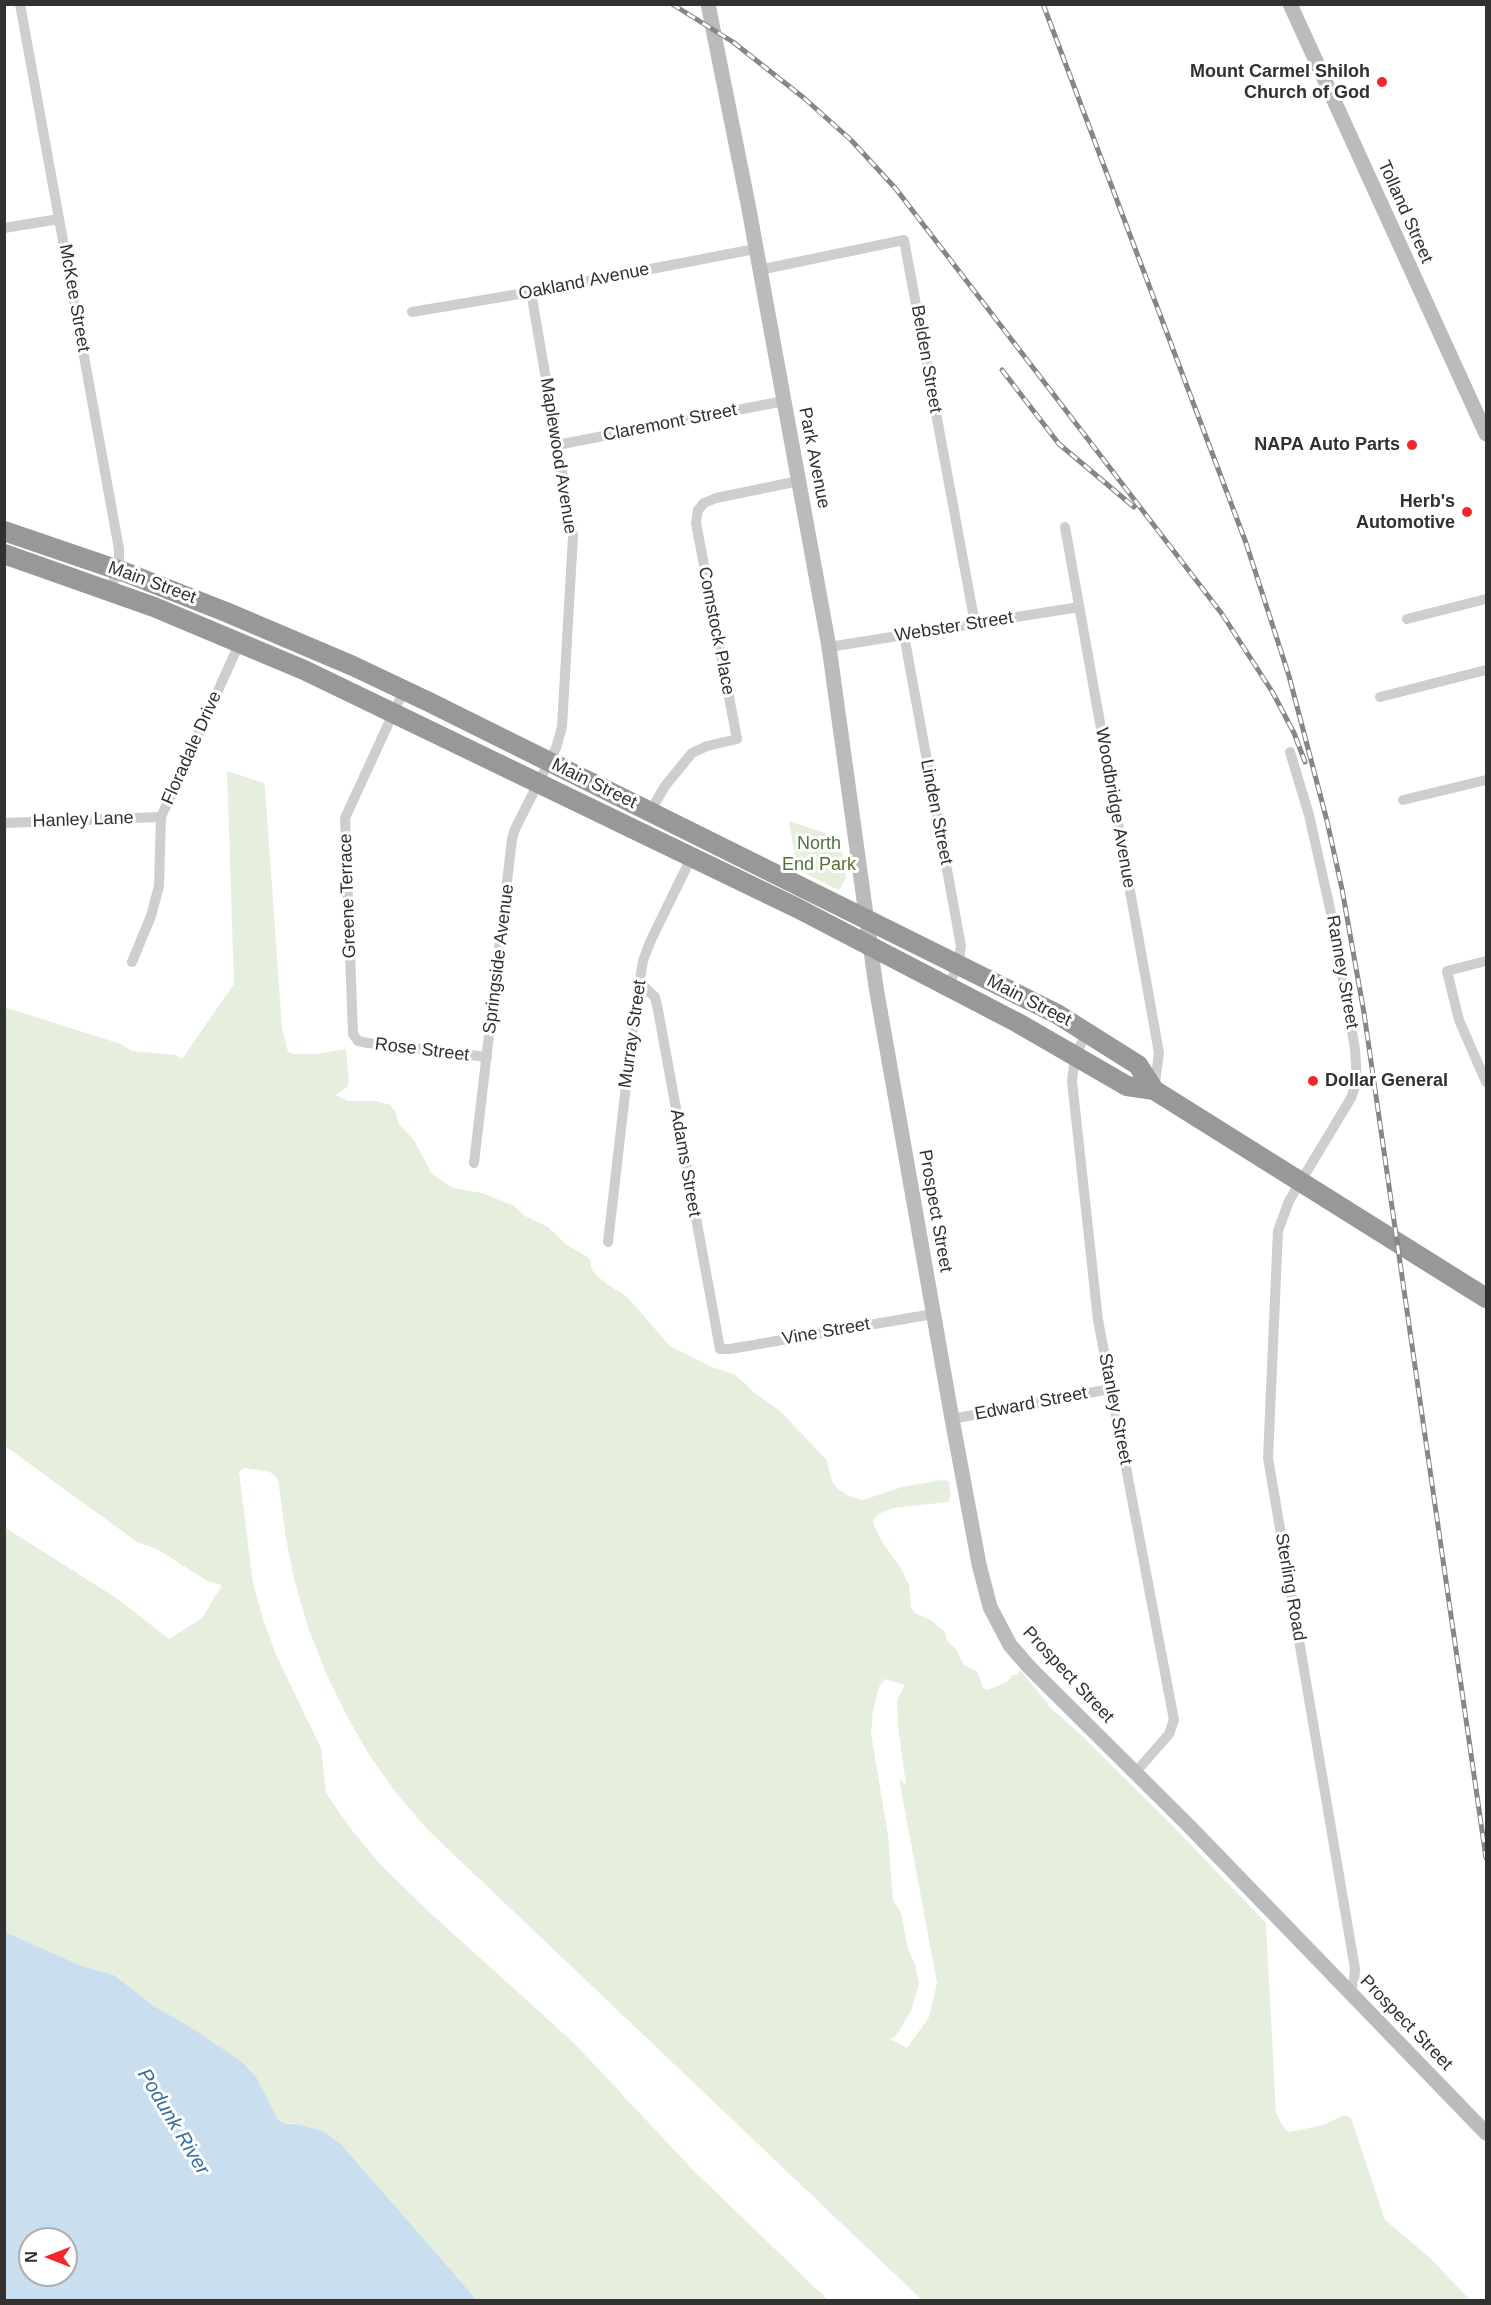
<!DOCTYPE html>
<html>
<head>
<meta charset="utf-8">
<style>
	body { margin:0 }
	#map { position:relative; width:1491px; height:2305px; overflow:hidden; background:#fff; font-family:Helvetica,sans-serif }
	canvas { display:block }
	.frame { position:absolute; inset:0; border:6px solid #313131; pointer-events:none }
	.north { position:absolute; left:18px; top:2227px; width:60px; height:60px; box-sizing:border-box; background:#fff; border:2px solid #adadad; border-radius:50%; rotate:270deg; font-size:16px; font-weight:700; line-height:24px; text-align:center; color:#313131 }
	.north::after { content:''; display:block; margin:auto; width:21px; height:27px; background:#f5262a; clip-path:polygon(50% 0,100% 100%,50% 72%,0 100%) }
</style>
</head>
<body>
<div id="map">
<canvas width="1491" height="2305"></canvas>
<div class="frame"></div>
<div class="north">N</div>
</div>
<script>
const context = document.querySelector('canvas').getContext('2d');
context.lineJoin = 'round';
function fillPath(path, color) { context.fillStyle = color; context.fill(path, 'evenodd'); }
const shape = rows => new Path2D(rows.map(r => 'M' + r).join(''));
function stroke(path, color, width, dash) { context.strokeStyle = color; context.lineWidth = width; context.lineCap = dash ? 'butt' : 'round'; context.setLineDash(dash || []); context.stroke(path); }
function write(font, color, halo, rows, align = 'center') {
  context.font = font + ' Helvetica,sans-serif'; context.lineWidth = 6; context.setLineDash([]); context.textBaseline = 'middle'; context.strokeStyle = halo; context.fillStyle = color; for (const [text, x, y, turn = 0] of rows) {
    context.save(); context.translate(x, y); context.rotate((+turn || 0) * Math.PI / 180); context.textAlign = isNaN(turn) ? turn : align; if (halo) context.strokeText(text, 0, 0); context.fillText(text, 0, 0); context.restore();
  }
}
fillPath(shape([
	[227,771,264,783,265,787,282,1028,288,1052,295,1054,316,1054,346,1049,349,1082,347,1087,336,1095,348,1101,376,1101,390,1105,395,1111,399,1124,414,1140,432,1174,453,1188,482,1193,514,1206,525,1216,548,1227,567,1245,586,1256,591,1261,591,1268,595,1274,608,1285,626,1296,670,1346,714,1368,734,1374,756,1394,780,1411,826,1459,832,1481,837,1488,849,1496,863,1500,902,1487,941,1480,949,1481,951,1496,948,1502,894,1508,878,1514,874,1519,873,1523,882,1542,900,1567,909,1585,911,1607,915,1613,932,1621,944,1631,948,1642,956,1649,964,1665,977,1671,983,1688,987,1690,1007,1682,1012,1675,1017,1675,1020,1670,1053,1710,1082,1736,1169,1822,1266,1923,1276,2112,1282,2125,1287,2131,1290,2132,1323,2125,1344,2115,1351,2118,1385,2220,1429,2257,1470,2300,922,2300,429,1831,396,1793,368,1753,347,1716,325,1671,308,1627,294,1579,286,1539,278,1479,270,1472,244,1468,239,1472,253,1583,263,1619,277,1657,321,1748,326,1793,351,1829,380,1864,426,1909,575,2044,693,2170,828,2300,477,2300,341,2144,292,2123,284,2123,278,2120,272,2110,202,2036,187,2025,154,2006,114,1975,82,1966,5,1932,4,1527,118,1599,169,1639,202,1618,222,1585,209,1582,157,1549,137,1542,5,1446,4,1007,121,1044,132,1051,176,1055,182,1059,234,984],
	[885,1679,905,1685,897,1700,898,1727,906,1784,899,1779,937,1983,929,2017,907,2048,890,2039,896,2036,911,2011,919,1984,915,1964,908,1949,901,1913,893,1900,888,1835,871,1733,873,1711,879,1687],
	[789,821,841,838,846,877,840,889,838,890,797,869]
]), '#e6efde');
fillPath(shape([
	[5,1932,82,1966,114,1975,154,2006,187,2025,242,2062,256,2077,278,2120,284,2123,300,2125,323,2131,341,2144,477,2300,5,2300],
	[30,2239,66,2239,66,2275,30,2275]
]), '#c9dff0');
stroke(shape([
	[20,4,119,549,119,564,110,591],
	[4,228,59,219],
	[759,270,904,240,975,624],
	[412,312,531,292,755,249],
	[557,445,784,401],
	[1065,527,1159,1053,1154,1090],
	[1407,619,1486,599],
	[904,635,961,946,958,966,948,986],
	[829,647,1079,607],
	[404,690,345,818,353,1034,358,1041,368,1043,487,1057],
	[1380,697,1486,670],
	[1290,752,1309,815,1333,922,1355,1049,1357,1081,1351,1098,1289,1201,1278,1231,1268,1458,1355,1969,1354,1981,1350,1993],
	[1403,800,1486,780],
	[650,812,665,786,692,753,707,746,737,739,696,523,698,510,704,503,716,498,799,481],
	[4,823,161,817],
	[1486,961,1447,971,1459,1020,1486,1082],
	[132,962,151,916,159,886,161,817,240,642],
	[639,982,655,997,658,1010,720,1349,730,1349,933,1314],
	[1087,1032,1075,1056,1072,1081,1098,1320,1174,1720,1169,1734,1135,1773],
	[474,1163,512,839,515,829,556,748,562,727,573,536,531,292],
	[608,1242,634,1016,643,961,650,942,693,854],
	[952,1419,1110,1389]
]), '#cecece', 10);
stroke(shape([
	[708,4,748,204,829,647,876,987,952,1419,979,1564,990,1607,1010,1645,1030,1668,1189,1826,1486,2133],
	[1290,4,1486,434]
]), '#bbb', 15);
stroke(shape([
	[4,531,127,573,226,612,353,666,429,702,1057,1014,1138,1065,1154,1090],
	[4,554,154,607,304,670,797,908,1018,1023,1127,1086,1154,1090,1486,1298]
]), '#989898', 20);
const rail = shape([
	[672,4,733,42,804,98,851,140,896,189,1222,614,1273,693,1294,733,1305,762],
	[1043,4,1246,543,1289,676,1327,821,1342,889,1364,1013,1486,1858],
	[1002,370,1059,444,1134,507]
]);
stroke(rail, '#868686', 5);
stroke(rail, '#fff', 3, [9]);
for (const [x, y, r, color] of [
	[1382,82,6,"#f5262a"],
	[1412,445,6,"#f5262a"],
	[1467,512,6,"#f5262a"],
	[1313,1081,6,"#f5262a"]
]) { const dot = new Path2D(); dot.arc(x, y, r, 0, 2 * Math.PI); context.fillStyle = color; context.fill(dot); stroke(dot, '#fff', 2); }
write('bold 18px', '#313131', '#fff', [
	["Mount Carmel Shiloh",1370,72],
	["Church of God",1370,93],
	["NAPA Auto Parts",1400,445],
	["Herb's",1455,502],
	["Automotive",1455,523],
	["Dollar General",1325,1081,"left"]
], 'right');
write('18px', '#313131', '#fff', [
	["Tolland Street",1405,212,66],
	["Oakland Avenue",584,282,-11],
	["McKee Street",74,298,80],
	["Belden Street",926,359,80],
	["Claremont Street",670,423,-11],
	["Maplewood Avenue",558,456,81],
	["Park Avenue",814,458,79],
	["Main Street",152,583,20],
	["Webster Street",954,627,-9],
	["Comstock Place",716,631,79],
	["Floradale Drive",192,748,-66],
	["Main Street",594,784,26],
	["Woodbridge Avenue",1115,808,80],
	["Linden Street",936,812,79],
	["Hanley Lane",83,820,-2],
	["Greene Terrace",348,896,-92],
	["Springside Avenue",499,959,-83],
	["Ranney Street",1342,972,80],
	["Main Street",1029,1001,27],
	["Murray Street",633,1034,-82],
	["Rose Street",422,1050,7],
	["Adams Street",685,1163,80],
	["Prospect Street",935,1211,80],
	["Vine Street",826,1332,-10],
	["Edward Street",1031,1404,-11],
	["Stanley Street",1115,1409,79],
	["Sterling Road",1290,1587,80],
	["Prospect Street",1068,1675,47],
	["Prospect Street",1406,2023,46]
]);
write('18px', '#507239', '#fff', [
	["North",819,844],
	["End Park",819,865]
]);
write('italic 20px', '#366f9c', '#fff', [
	["Podunk River",173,2122,59]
]);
</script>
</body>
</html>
